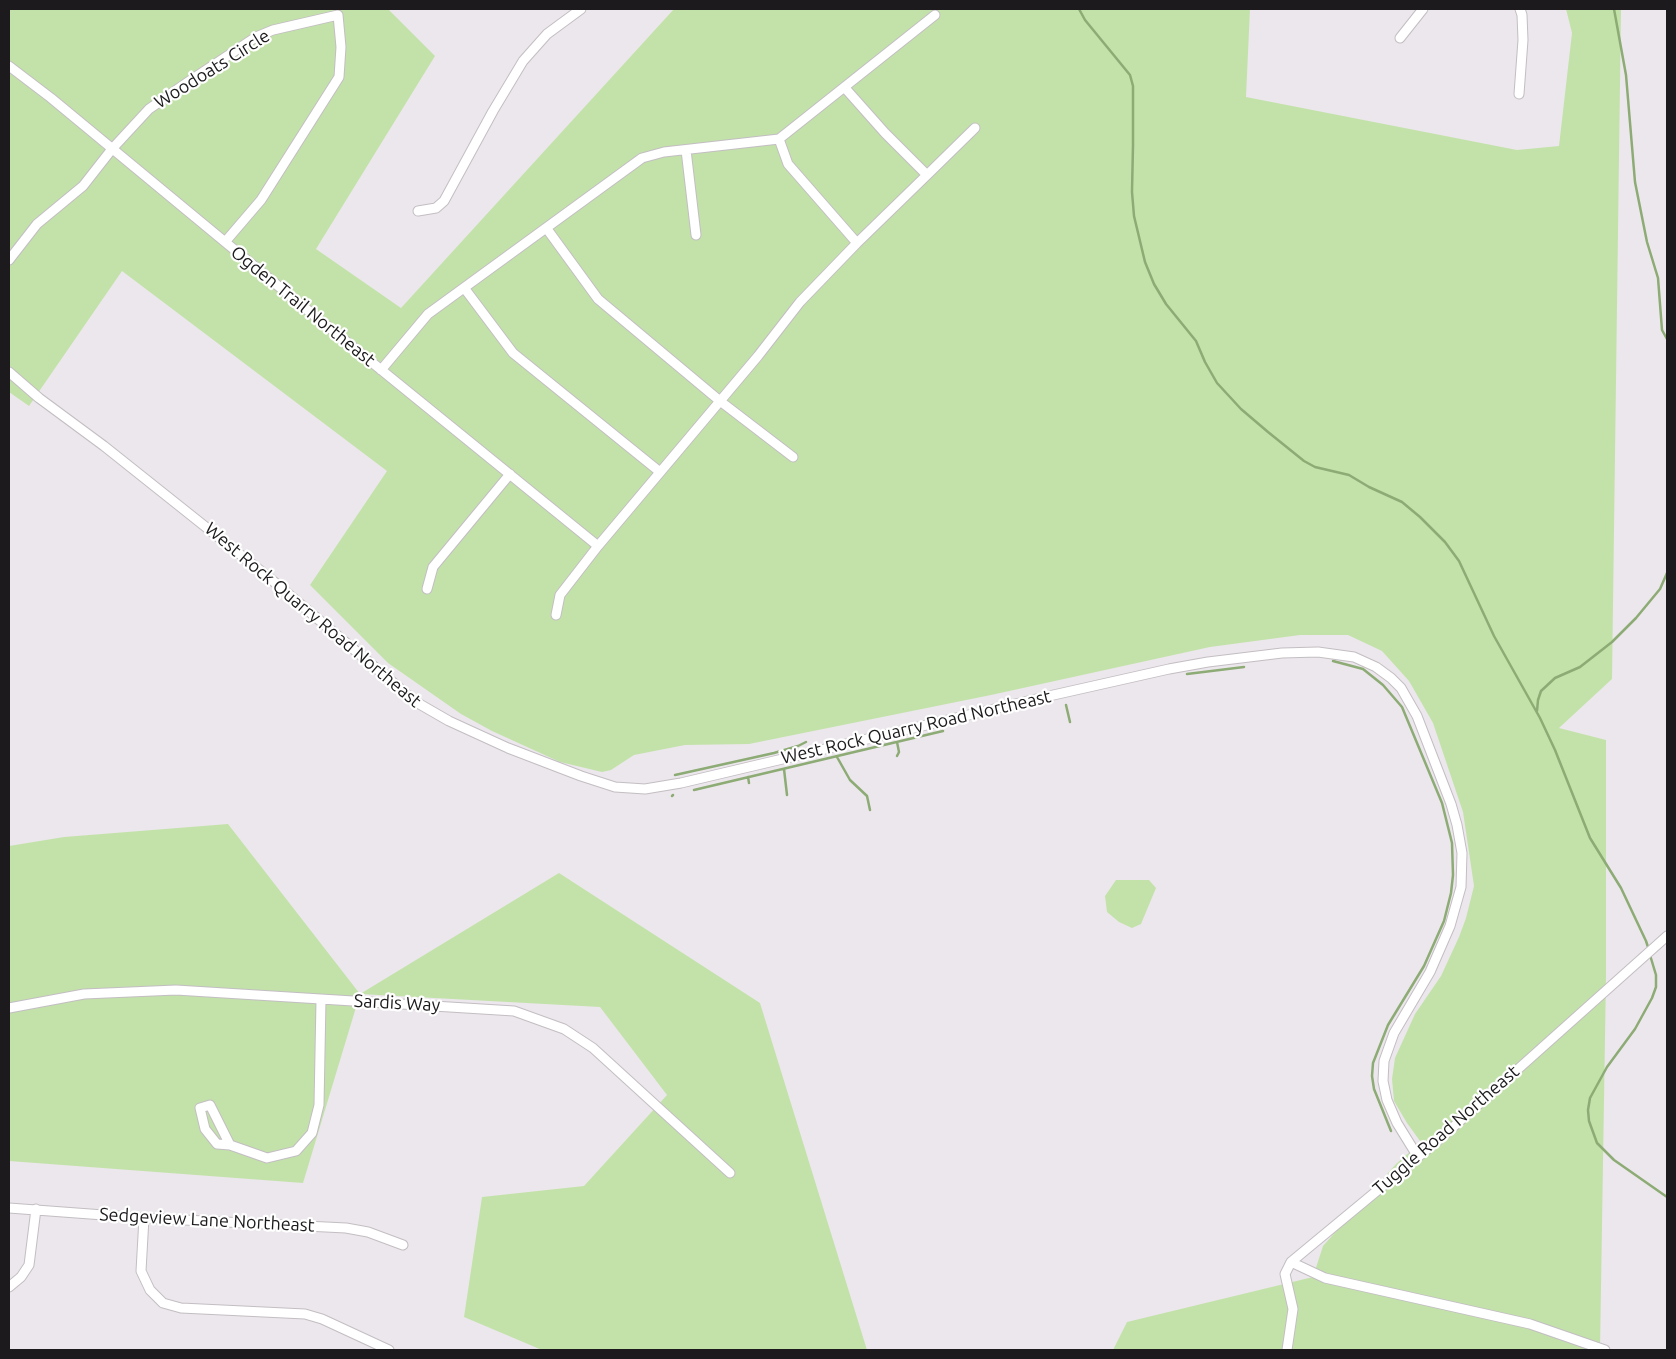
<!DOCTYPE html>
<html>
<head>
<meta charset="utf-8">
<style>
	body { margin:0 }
	#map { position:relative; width:1676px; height:1359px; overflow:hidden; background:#ece7ec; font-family:Ubuntu,sans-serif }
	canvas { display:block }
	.frame { position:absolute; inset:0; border:10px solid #1c1a1c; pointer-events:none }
</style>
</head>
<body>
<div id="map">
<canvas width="1676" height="1359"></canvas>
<div class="frame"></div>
</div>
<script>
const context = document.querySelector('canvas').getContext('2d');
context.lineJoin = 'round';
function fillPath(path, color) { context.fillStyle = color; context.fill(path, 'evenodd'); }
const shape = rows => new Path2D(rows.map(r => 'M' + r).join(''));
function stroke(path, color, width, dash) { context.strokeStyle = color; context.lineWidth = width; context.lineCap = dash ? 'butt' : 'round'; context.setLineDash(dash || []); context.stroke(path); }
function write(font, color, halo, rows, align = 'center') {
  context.font = font + ' Ubuntu,sans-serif'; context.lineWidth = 4.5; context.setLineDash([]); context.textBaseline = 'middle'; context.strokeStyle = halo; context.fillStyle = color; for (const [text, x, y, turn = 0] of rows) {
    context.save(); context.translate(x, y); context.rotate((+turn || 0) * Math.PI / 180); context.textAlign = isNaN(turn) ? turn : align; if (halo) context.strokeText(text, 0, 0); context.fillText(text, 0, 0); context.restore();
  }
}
fillPath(shape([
	[9,9,388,9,435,56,316,249,401,308,674,9,1250,9,1246,97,1517,150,1559,146,1572,33,1566,9,1621,9,1612,679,1559,728,1606,740,1606,976,1600,1350,1113,1350,1127,1322,1313,1277,1323,1246,1396,1164,1419,1144,1420,1141,1407,1123,1394,1101,1392,1079,1395,1058,1415,1014,1441,976,1459,937,1466,918,1474,886,1463,812,1433,723,1409,681,1382,651,1348,635,1300,635,1210,647,991,695,749,744,685,745,634,755,611,770,602,772,560,762,492,731,461,714,388,663,310,585,387,471,122,271,29,406,9,392],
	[228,824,360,994,559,873,760,1003,867,1350,542,1350,464,1317,482,1197,584,1186,667,1095,600,1007,360,994,303,1183,9,1161,9,846,64,837],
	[1116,880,1149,880,1156,888,1141,924,1132,928,1119,922,1107,912,1105,896]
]), '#c3e2aa');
stroke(shape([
	[1079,9,1085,20,1130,75,1133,86,1133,145,1132,192,1134,216,1145,262,1154,284,1166,304,1196,341,1205,362,1217,383,1241,409,1268,432,1304,461,1315,467,1349,475,1369,487,1402,502,1420,517,1445,542,1459,561,1494,636,1540,718,1555,750,1590,838,1621,888,1646,941,1649,950],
	[1614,9,1626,75,1635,182,1647,242,1658,278,1662,330,1667,339],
	[1333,661,1363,669,1383,685,1402,707,1442,803,1452,843,1453,875,1451,893,1444,921,1424,966,1388,1025,1373,1063,1372,1076,1374,1089,1391,1131],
	[1187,674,1244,667],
	[1066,705,1070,722],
	[1537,711,1538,700,1541,691,1555,678,1580,667,1612,642,1636,618,1660,589,1667,573],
	[897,756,899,752,897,742],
	[837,757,850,780,867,796,870,810],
	[784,769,787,795],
	[675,775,774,753,798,746,806,742],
	[748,777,749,783],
	[694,790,943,731],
	[672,796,673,795],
	[1650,955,1656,975,1656,987,1652,998,1635,1029,1607,1067,1590,1098,1588,1110,1589,1121,1597,1143,1614,1160,1667,1197]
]), '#8dab75', 2.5);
const minor = shape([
	[1400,38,1423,9],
	[9,66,51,98,294,299,598,546],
	[845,88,885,133,927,175,975,128],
	[1519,94,1523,40,1522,15,1520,9],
	[779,139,788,164,857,243,927,175],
	[686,150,696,235],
	[418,211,436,208,444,201,493,111,523,61,547,34,581,9],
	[547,229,598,299,720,401,793,457],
	[9,260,37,224,83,186,112,149,149,109,188,82,256,37,273,30,338,15,341,47,339,77,261,200,225,242],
	[465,289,513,353,660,472],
	[381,370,428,314,642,158,664,152,779,139,935,15],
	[9,372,39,398,104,446,266,575,416,702,449,721,508,748,581,776,615,787,645,789,681,783,1049,696,1169,669,1208,662,1282,653,1318,652,1354,657,1376,667,1391,678,1401,688,1417,716,1451,804,1457,825,1462,853,1461,887,1450,926,1430,972,1394,1033,1384,1061,1383,1081,1387,1100,1397,1123,1418,1157],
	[427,589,433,567,510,474],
	[556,615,560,595,598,546,758,356,800,302,857,243],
	[9,1008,84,994,176,990,514,1011,564,1029,593,1048,730,1173],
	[230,1145,217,1144,205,1129,200,1108,210,1105,230,1145,267,1158,296,1151,312,1133,319,1105,321,1000],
	[9,1208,144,1218,346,1228,368,1232,403,1245],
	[144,1218,141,1271,150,1290,163,1303,181,1308,305,1314,322,1319,389,1350],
	[1291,1262,1325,1278,1530,1324,1605,1350],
	[9,1287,21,1277,29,1265,36,1209],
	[1287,1350,1293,1309,1285,1274,1291,1262,1442,1137,1667,936]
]);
stroke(minor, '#c3bec2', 11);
stroke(minor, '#fff', 9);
write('18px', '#1c1a1c', '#fff', [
	["Woodoats Circle",212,69,-32],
	["Ogden Trail Northeast",303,306,39],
	["West Rock Quarry Road Northeast",313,615,40],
	["West Rock Quarry Road Northeast",916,727,-13],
	["Sardis Way",397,1003,3],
	["Tuggle Road Northeast",1446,1130,-41],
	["Sedgeview Lane Northeast",207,1220,3]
]);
</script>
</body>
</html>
